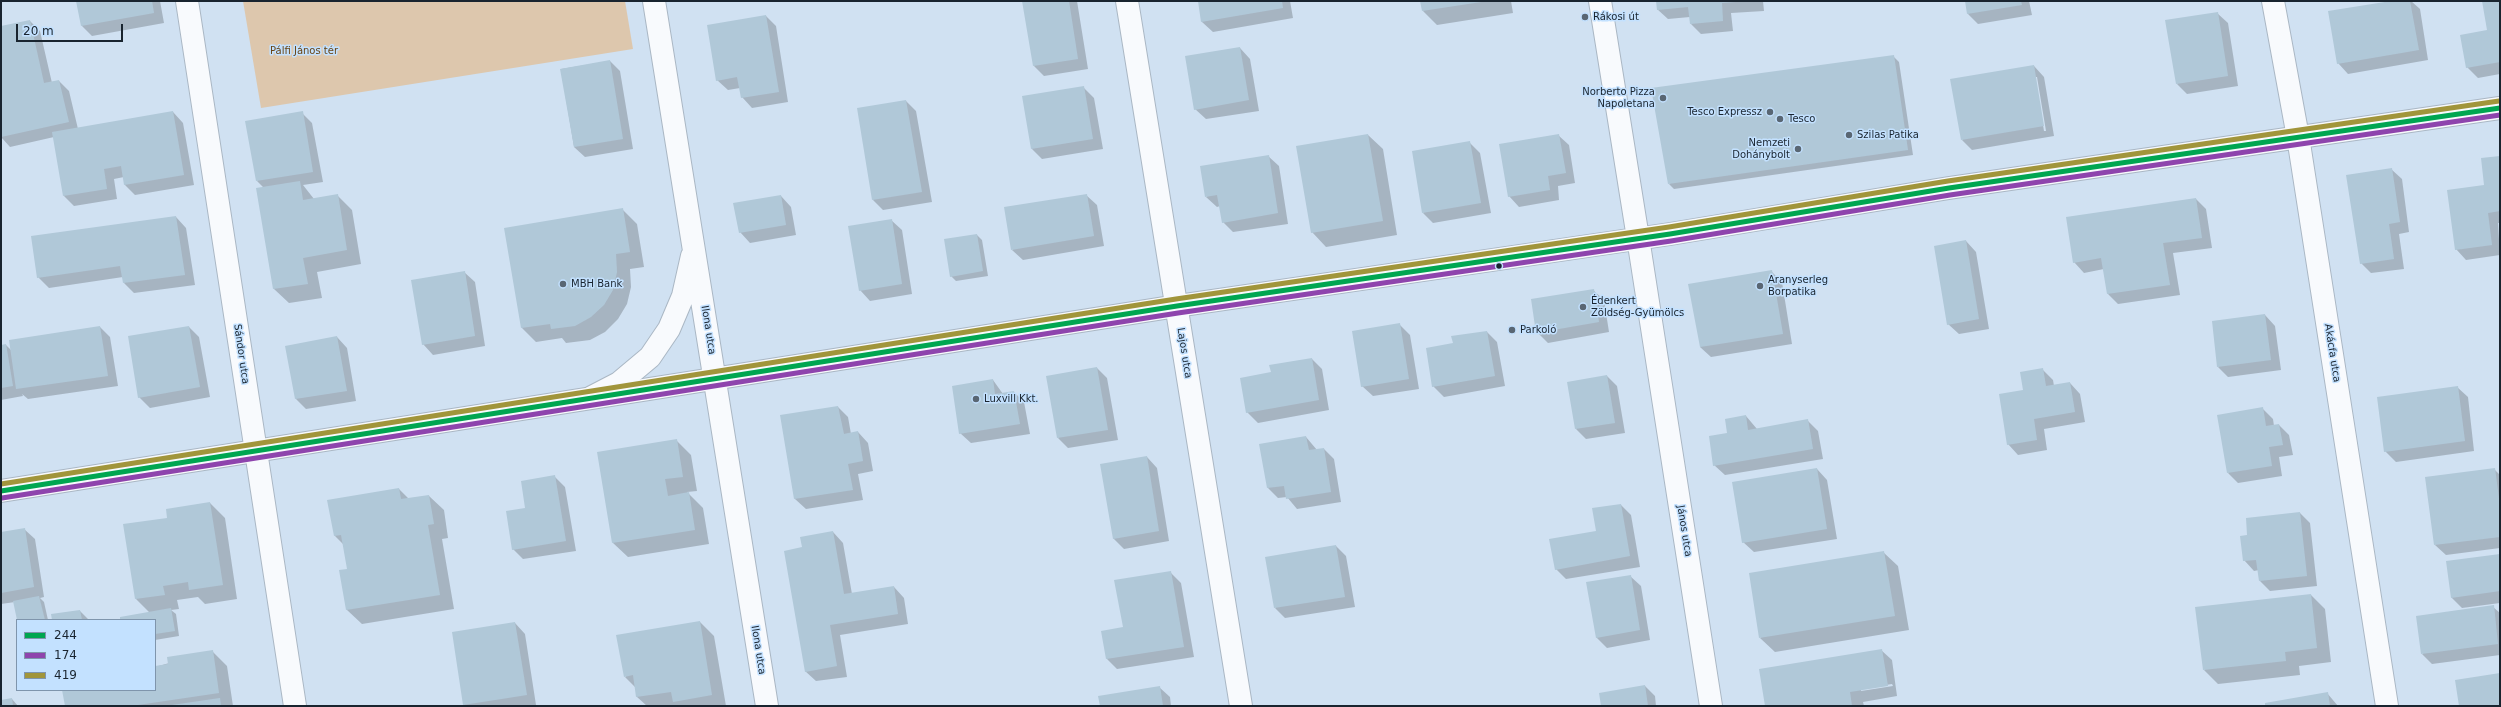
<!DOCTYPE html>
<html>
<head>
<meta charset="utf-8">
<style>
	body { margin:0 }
	#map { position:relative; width:2501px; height:707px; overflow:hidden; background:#d0e1f2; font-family:"DejaVu Sans",sans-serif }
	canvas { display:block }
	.frame { position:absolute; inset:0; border:2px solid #19242f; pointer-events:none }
	.legend { position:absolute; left:16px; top:619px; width:140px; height:72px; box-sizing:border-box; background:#c3e1ff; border:1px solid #7f95ac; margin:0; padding:5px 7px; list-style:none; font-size:12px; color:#19242f }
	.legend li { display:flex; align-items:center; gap:8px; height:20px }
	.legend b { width:20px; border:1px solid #7f95ac }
	.scale { position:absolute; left:16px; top:24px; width:107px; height:18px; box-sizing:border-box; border:2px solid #19242f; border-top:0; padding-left:5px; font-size:12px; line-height:14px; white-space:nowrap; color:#19242f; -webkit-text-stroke:3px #c3e1ff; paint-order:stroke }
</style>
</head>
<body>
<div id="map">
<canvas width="2501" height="707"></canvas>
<div class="frame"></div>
<ul class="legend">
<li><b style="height:5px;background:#00a651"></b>244</li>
<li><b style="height:5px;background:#8e44ad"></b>174</li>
<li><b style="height:5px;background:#a1953b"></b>419</li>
</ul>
<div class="scale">20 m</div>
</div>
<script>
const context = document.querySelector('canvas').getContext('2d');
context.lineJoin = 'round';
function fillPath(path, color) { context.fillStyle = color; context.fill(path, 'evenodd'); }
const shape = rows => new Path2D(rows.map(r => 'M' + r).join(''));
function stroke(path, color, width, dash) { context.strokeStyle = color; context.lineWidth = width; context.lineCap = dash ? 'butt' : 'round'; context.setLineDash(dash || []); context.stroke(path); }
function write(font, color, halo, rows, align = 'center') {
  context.font = font + ' "DejaVu Sans",sans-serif'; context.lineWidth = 3; context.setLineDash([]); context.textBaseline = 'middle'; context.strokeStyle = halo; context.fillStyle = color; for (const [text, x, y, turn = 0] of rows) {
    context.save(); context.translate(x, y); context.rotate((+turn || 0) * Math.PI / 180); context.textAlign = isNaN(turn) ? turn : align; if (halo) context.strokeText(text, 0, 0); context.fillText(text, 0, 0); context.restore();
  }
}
fillPath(shape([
	[243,1,625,1,633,49,261,108]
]), '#ddc7ad');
fillPath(shape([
	[77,1,160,1,164,23,92,36,82,26],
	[1023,1,1077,1,1088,69,1044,76,1034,66],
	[1199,1,1290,1,1293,18,1213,32,1202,22],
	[1421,1,1511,1,1513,13,1437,25,1423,11],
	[1657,1,1763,1,1764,11,1731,13,1733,31,1701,34,1691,24,1690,17,1668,19,1657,9],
	[1966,1,2029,1,2032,15,1978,24,1968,14],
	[2398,1,2411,1,2420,9,2428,60,2348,74,2338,63],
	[2483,1,2500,1,2500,74,2478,78,2467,67,2488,31],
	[2217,13,2228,23,2238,86,2187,94,2177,84],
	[766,16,776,26,788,102,752,108,742,97,740,88,728,90,717,80],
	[30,21,40,31,52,83,59,81,69,91,78,129,173,112,183,123,194,185,135,195,125,185,124,177,114,179,117,199,74,206,64,196,54,137,10,147,1,137,1,25,1,27],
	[1240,48,1250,59,1259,111,1206,119,1195,109],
	[1893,56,1899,62,1913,155,1674,189,1669,184],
	[610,61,620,71,633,149,585,157,574,147,561,69],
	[2034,66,2044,77,2054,136,1972,150,1962,140],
	[2035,77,2037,77,2046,131,2044,131],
	[1083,87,1094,98,1103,149,1042,159,1032,149,1023,97],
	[906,101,916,111,932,202,883,210,873,200],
	[302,113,312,123,323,182,303,185,314,199,337,195,352,210,361,264,317,272,322,298,289,303,274,289,264,188,257,181],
	[1368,135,1383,149,1397,235,1326,247,1312,232],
	[1558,135,1569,145,1575,183,1558,186,1559,200,1519,207,1509,196],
	[1470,143,1480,153,1491,213,1433,223,1423,213],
	[1268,156,1279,166,1288,224,1233,232,1223,222,1220,206,1217,207,1206,197],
	[2500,157,2500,223,2498,223,2500,255,2466,260,2456,249],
	[2391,169,2402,179,2409,232,2399,234,2404,269,2371,273,2361,263],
	[1086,195,1097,205,1104,246,1023,260,1012,250],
	[781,196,791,207,796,235,750,243,740,232],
	[2196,199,2206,209,2212,248,2173,253,2180,295,2118,304,2108,294,2104,269,2084,273,2074,262],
	[622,209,637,224,644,267,630,269,631,287,627,304,618,319,605,332,590,340,566,343,562,338,536,342,522,328,505,229],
	[176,217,186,228,195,285,134,293,124,283,123,277,49,288,38,277],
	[891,220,902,230,912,294,870,301,860,290],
	[977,235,982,240,988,276,956,281,951,276],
	[1966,241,1976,252,1989,329,1959,334,1948,324],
	[1771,271,1782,282,1792,344,1711,357,1700,347],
	[464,272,475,282,485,346,433,355,423,344],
	[1593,290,1604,300,1609,332,1548,343,1537,332],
	[2265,315,2275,326,2281,370,2228,377,2218,367],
	[1399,324,1410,335,1419,389,1373,396,1362,386],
	[100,327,110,337,118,386,28,399,22,394,23,396,1,400,1,346,6,345,11,350],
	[189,327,199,337,210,397,150,408,139,397],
	[1487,332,1497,342,1505,386,1444,397,1433,386,1454,344],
	[337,337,347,348,356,401,306,409,296,399,287,347],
	[1312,359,1322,369,1329,410,1258,423,1247,412,1272,373],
	[1097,368,1107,378,1118,440,1068,448,1058,438],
	[2042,369,2053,380,2054,386,2070,383,2080,394,2085,422,2044,429,2047,450,2018,455,2008,444,2024,391],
	[1607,376,1617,386,1625,433,1586,439,1576,429],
	[993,380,1003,394,1014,392,1024,402,1030,434,971,443,960,433],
	[2457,387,2468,397,2474,451,2396,462,2385,451],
	[838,407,848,417,851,434,858,432,868,443,873,471,858,474,863,500,806,509,795,499,781,416],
	[2262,408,2273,419,2274,426,2279,425,2289,435,2293,455,2279,457,2282,476,2238,483,2228,473],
	[1746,416,1757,429,1808,421,1818,431,1823,459,1725,475,1714,465,1729,434],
	[1306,437,1317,450,1324,449,1334,459,1341,502,1297,509,1287,497,1278,498,1268,488,1260,445],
	[676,440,691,455,697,491,687,492,703,508,709,544,628,557,613,543,599,453],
	[1147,457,1157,468,1169,541,1124,549,1113,538],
	[1817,469,1827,480,1837,539,1754,552,1743,542],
	[2494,469,2500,475,2500,548,2446,555,2435,545],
	[554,476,565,487,576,551,523,559,513,549,526,509],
	[399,489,409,499,429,496,444,510,448,538,442,539,454,609,362,624,347,610,340,571,348,570,344,545,335,536,328,501],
	[210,503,225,518,237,599,205,604,198,597,177,600,179,609,171,610,176,614,179,636,155,640,155,620,121,620,150,613,136,599,168,518],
	[1621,505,1631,515,1640,567,1566,579,1556,569,1597,532],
	[2300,513,2310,523,2317,586,2270,591,2260,581,2259,570,2254,571,2244,560,2248,536],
	[24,529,35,539,44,597,40,598,44,602,48,620,18,620,15,602,1,604,1,533],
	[833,532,843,543,852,594,894,587,904,598,908,624,840,635,847,677,816,681,805,671,803,548],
	[1336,546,1346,556,1355,607,1285,618,1275,608],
	[1883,552,1898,566,1909,630,1775,652,1760,638],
	[2500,555,2500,603,2462,608,2451,597],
	[1171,573,1181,583,1194,657,1117,669,1107,659,1102,632,1124,628],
	[1630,576,1641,586,1650,640,1607,648,1596,637],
	[2311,595,2325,609,2331,662,2299,666,2300,675,2218,684,2204,670],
	[2493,607,2500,613,2500,655,2432,664,2422,654],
	[80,611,89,620,53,620],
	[700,622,714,636,726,706,647,706,637,697,636,688,625,677],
	[515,623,525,634,536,705,466,706,464,705],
	[1881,650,1892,660,1897,696,1863,702,1864,706,1766,706],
	[1892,684,1893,686,1861,691,1861,689],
	[212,651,227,666,233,706,66,706,63,690,155,690,155,667],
	[1645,686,1655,696,1656,706,1602,706],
	[1159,687,1170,697,1171,706,1101,706],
	[2327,693,2338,706,2266,706],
	[12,699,18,706,1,706,1,701]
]), '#0003');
fillPath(shape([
	[76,1,152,1,154,13,81,26],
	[1022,1,1069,1,1078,59,1033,66],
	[1198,1,1282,1,1283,8,1201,22],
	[1420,1,1481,1,1481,2,1422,11],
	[1656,1,1735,1,1735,2,1722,3,1723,21,1690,24,1688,7,1657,10],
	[1965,1,2021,1,2022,5,1967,14],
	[2391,1,2410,1,2419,50,2337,64,2328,11],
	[2482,1,2500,1,2500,62,2466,68,2460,35,2487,30],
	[2218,12,2228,76,2176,84,2165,20],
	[766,15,779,92,741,98,737,77,716,81,707,25],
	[30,20,44,83,59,80,69,122,1,137,1,26],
	[1240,47,1249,100,1194,110,1185,56],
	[1894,55,1908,150,1668,184,1651,88],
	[610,60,623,139,574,147,560,69],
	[2034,65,2044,126,1961,140,1950,79],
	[1084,86,1093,139,1031,149,1022,96],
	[906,100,922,192,872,200,857,108],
	[173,111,184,175,124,185,121,166,104,169,107,189,63,196,52,132],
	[303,111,313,172,256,181,245,121],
	[1368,134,1383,221,1311,233,1296,146],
	[1559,134,1566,173,1548,176,1550,190,1508,197,1499,144],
	[1470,141,1481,203,1422,213,1412,151],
	[1269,155,1278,213,1222,223,1217,195,1205,197,1200,166],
	[2500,156,2500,211,2488,213,2492,245,2455,250,2447,190,2484,185,2481,158],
	[2392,168,2400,222,2389,224,2394,259,2360,264,2346,175],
	[300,181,303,200,338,194,347,250,303,258,308,284,273,289,256,188],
	[1087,194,1094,236,1011,250,1004,207],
	[781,195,786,225,739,233,733,203],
	[2196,198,2202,238,2163,243,2170,285,2107,294,2101,258,2073,263,2066,217],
	[623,208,630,252,616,254,617,272,613,290,604,305,591,317,575,326,551,329,550,324,521,328,504,228],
	[176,216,185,275,123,283,120,266,37,278,31,236],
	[892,219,902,284,859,291,848,226],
	[977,234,983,271,950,277,944,239],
	[1966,240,1979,319,1947,325,1934,246],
	[1772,270,1783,334,1700,347,1688,284],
	[465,271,475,336,422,345,411,280],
	[1594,289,1599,322,1536,333,1531,299],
	[2265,314,2271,360,2217,367,2212,321],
	[1400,323,1409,379,1361,387,1352,331],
	[100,326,108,376,16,389,9,340],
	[189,326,200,387,138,398,128,336],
	[1487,331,1495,376,1432,387,1426,348,1453,343,1451,336],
	[337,336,347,391,295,399,285,346],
	[6,344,13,386,1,388,1,345],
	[1312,358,1319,400,1246,413,1240,378,1271,372,1269,365],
	[1097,367,1108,430,1057,438,1046,376],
	[2043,368,2046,386,2070,382,2075,412,2034,419,2037,440,2007,445,1999,394,2023,390,2020,372],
	[1607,375,1615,423,1575,429,1567,382],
	[993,379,995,394,1014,391,1020,424,959,434,952,386],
	[2458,386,2465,441,2384,452,2377,397],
	[838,406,844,434,858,431,863,461,848,464,853,490,794,499,780,415],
	[2263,407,2266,426,2279,424,2283,445,2269,447,2272,466,2227,473,2217,415],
	[1746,415,1748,430,1808,419,1813,449,1713,466,1709,436,1727,433,1725,419],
	[1306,436,1309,450,1324,448,1331,492,1286,499,1284,486,1267,488,1259,444],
	[677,439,683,477,665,479,668,496,689,492,695,530,612,543,597,452],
	[1147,456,1159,531,1113,539,1100,464],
	[1817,468,1827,529,1742,543,1732,482],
	[2495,468,2500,506,2500,537,2434,545,2425,477],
	[555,475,566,541,512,550,506,511,525,508,521,481],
	[399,488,401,499,429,495,434,524,428,525,440,595,346,610,339,570,347,569,341,535,334,536,327,500],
	[210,502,223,585,189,590,188,582,163,586,165,595,135,599,123,524,167,518,166,509],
	[1621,504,1630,556,1555,570,1549,539,1596,531,1592,508],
	[2300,512,2307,576,2259,581,2256,560,2243,561,2240,536,2247,535,2246,518],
	[25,528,34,587,1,593,1,532],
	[833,531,844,594,894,586,898,614,830,625,837,666,805,672,784,551,802,547,800,537],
	[1336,545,1345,597,1274,608,1265,557],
	[1884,551,1895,616,1759,638,1749,573],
	[2500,554,2500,591,2451,598,2446,561],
	[1171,571,1184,647,1106,659,1101,631,1123,627,1114,580],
	[1631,575,1640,630,1596,638,1586,582],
	[2311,594,2317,648,2285,652,2286,661,2203,670,2195,607],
	[39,596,45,620,17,620,13,601],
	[2494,605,2498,644,2421,654,2416,616],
	[171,608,175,631,155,634,155,620,120,620,120,617],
	[80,610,82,620,52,620,51,614],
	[700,621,712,695,673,702,671,692,636,697,633,675,624,677,616,635],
	[515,622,527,695,463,705,452,632],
	[1882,649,1888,686,1850,692,1852,706,1765,706,1759,669],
	[213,650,219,693,131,706,65,706,62,690,155,690,155,666,168,664,167,657],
	[2500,673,2500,706,2459,706,2455,680],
	[1645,685,1648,706,1601,706,1599,693],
	[1160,686,1163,706,1100,706,1098,696],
	[2328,692,2330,706,2265,706,2265,703],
	[12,698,13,706,1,706,1,700],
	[220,698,221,706,172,706,172,705]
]), '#b0c8d8');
const street = shape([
	[187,1,295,706],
	[654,1,767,706],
	[1127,1,1241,706],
	[2273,1,2298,137,2387,706],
	[1638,238,1711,706],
	[592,397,619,383,650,357,669,329,683,296,692,256]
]);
const secondary = shape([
	[1600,1,1638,238],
	[1,491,1177,306,1670,234,1949,188,2500,108]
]);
stroke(street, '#aab7c4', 24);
stroke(secondary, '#aab7c4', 24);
stroke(street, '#f8fafd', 22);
stroke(secondary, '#f8fafd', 22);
stroke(shape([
	[1,491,1177,306,1670,234,1949,188,2500,108]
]), '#00a651', 5);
stroke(shape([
	[2,498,1178,313,1671,241,1950,195,2500,115]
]), '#8e44ad', 5);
stroke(shape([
	[1,484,1176,299,1669,227,1948,181,2499,101]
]), '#a1953b', 5);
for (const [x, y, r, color] of [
	[1585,17,4,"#596673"],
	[1663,98,4,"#596673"],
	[1770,112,4,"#596673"],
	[1780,119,4,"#596673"],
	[1849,135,4,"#596673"],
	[1798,149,4,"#596673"],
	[1499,266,3.5,"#19242f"],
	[563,284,4,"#596673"],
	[1760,286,4,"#596673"],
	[1583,307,4,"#596673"],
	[1512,330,4,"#596673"],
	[976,399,4,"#596673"]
]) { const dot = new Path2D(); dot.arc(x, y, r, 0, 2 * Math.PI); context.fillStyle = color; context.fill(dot); stroke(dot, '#c3e1ff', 1.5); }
write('10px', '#19242f', '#c3e1ff', [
	["Rákosi út",1593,17],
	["Norberto Pizza",1655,92,"right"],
	["Napoletana",1655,104,"right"],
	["Tesco Expressz",1762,112,"right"],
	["Tesco",1788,119],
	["Szilas Patika",1857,135],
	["Nemzeti",1790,143,"right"],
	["Dohánybolt",1790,155,"right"],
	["Aranyserleg",1768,280],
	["Borpatika",1768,292],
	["MBH Bank",571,284],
	["Édenkert",1591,301],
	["Zöldség-Gyümölcs",1591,313],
	["Parkoló",1520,330],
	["Luxvill Kkt.",984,399]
], 'left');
write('10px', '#684312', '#c3e1ff', [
	["Pálfi János tér",304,51]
]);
write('10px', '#19242f', '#c3e1ff', [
	["Ilona utca",708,330,81],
	["Lajos utca",1184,353,81],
	["Akácfa utca",2332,353,81],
	["Sándor utca",241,354,82],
	["János utca",1684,531,81],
	["Ilona utca",758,650,81]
]);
</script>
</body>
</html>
